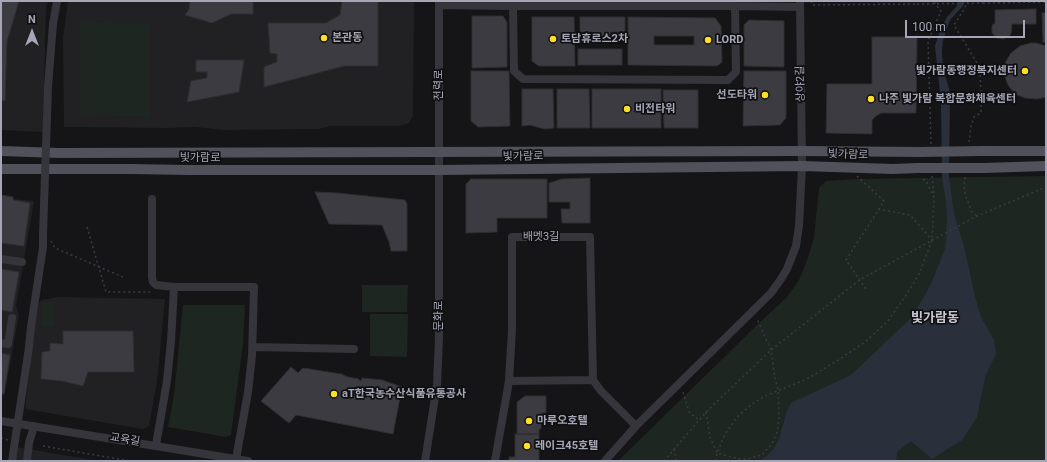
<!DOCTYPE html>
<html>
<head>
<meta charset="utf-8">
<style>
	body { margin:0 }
	#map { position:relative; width:1047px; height:462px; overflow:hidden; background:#151416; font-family:Roboto,sans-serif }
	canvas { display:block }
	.frame { position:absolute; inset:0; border:2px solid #a5a7b7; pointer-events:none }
	.north { position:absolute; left:12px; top:12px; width:40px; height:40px; -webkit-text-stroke:3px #100f11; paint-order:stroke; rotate:0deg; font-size:11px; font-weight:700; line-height:16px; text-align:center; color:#a5a7b7 }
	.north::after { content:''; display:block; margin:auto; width:14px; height:18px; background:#a5a7b7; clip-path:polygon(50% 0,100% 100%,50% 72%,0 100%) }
	.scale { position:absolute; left:905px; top:20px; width:120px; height:18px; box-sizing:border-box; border:2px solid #a5a7b7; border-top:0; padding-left:5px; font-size:12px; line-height:14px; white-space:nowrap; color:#a5a7b7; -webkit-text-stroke:3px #100f11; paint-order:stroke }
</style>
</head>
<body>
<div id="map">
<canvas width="1047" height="462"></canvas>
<div class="frame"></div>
<div class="north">N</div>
<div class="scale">100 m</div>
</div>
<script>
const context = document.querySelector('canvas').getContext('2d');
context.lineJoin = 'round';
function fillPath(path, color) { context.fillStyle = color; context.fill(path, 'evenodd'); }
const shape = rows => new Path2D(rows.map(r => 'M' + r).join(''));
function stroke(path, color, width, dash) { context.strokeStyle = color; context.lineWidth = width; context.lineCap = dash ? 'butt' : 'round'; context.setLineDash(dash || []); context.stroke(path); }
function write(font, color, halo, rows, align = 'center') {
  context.font = font + ' Roboto,"Noto Sans KR",sans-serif'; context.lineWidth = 3.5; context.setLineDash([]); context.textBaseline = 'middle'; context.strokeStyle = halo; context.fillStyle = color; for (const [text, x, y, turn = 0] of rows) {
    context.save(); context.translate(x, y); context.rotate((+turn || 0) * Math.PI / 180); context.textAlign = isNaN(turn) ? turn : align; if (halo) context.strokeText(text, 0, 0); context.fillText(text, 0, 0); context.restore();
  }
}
fillPath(shape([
	[1,1,48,1,46,7,43,132,1,130],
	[68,1,414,1,413,115,409,123,400,126,331,126,319,129,223,130,195,127,167,128,64,127,63,38],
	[1,198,34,201,16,306,19,315,4,396,1,395],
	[59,297,165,299,157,382,149,426,143,429,25,409,35,321,39,303,41,300],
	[17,447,98,461,15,461]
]), '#212023');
fillPath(shape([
	[80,22,150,24,150,117,79,115],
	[1046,176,1046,461,618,461,756,326,787,297,799,280,806,263,814,238,819,188,826,181,856,179],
	[362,285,408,285,407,312,362,312],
	[41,302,54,302,55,326,42,326],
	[183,305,245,305,243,344,231,435,226,437,168,427,174,395],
	[370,314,408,314,407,357,370,356]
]), '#1e2621');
fillPath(shape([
	[959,1,965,1,962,7,950,20,943,40,942,52,943,68,950,92,949,177,954,214,964,246,975,297,981,317,994,340,996,354,985,377,977,417,962,440,932,459,911,441,897,452,896,461,756,461,763,459,773,450,779,439,786,414,791,403,851,375,908,321,918,307,931,284,945,249,946,241,947,217,946,201,942,177,941,103,935,46,940,30,947,17,957,6]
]), '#2a303b');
const building = shape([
	[1,1,19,1,7,41,5,101,1,100,1,1],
	[190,1,253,1,253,14,231,14,212,23,185,15,189,9,190,1],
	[342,1,378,1,378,66,344,66,264,87,264,67,277,62,277,54,270,53,268,23,326,23,340,15,342,1],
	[1036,9,1036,24,1012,24,1011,34,1008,37,1003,39,997,38,992,33,992,26,993,24,995,24,995,10,1036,9],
	[1042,13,1046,13,1046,42,1043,42,1042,13],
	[472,16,503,16,507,22,507,67,472,68,472,16],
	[532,17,574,17,575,66,539,66,532,61,532,17],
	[580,17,625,17,625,32,610,32,610,38,592,37,592,32,580,32,580,17],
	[628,17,715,18,721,26,722,62,717,66,628,65,628,17],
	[654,36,694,36,694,45,654,45,654,36],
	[749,20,784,21,784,67,744,66,744,25,749,20],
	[872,37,917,37,916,113,881,113,876,116,872,120,872,134,826,133,827,84,872,84,872,37],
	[1031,43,1036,43,1046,46,1046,97,1037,99,1025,98,1015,94,1008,85,1004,74,1005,63,1011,53,1020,46,1031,43],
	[578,49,622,49,622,65,578,65,578,49],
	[196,60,244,60,239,92,187,102,191,81,207,78,207,72,196,72,196,60],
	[471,71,509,71,510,126,478,127,471,121,471,71],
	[744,71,786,71,786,118,780,125,743,126,744,71],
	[522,89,553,89,554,128,544,129,530,125,522,126,522,89],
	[557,89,589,89,590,128,557,128,557,89],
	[592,89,661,89,661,128,592,128,592,89],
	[663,90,698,90,698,128,664,128,663,90],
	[590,178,590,223,562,223,561,209,570,209,570,202,549,202,549,183,562,179,590,178],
	[471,179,547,179,547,218,497,218,497,232,466,233,466,184,471,179],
	[315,192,337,193,405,200,407,204,407,251,391,251,389,242,382,225,329,224,315,192],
	[1,195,13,197,13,200,30,203,24,246,1,243,1,195],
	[1,269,19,272,12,312,1,310,1,269],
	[63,331,133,331,134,372,88,372,83,386,62,381,41,379,42,352,50,351,50,343,63,344,63,331],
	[1,353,10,355,4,394,1,393,1,353],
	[291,367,298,373,303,368,341,374,348,377,359,379,359,380,361,381,362,378,382,380,402,387,393,434,296,415,289,423,261,401,291,367],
	[525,396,546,396,546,413,541,413,541,429,539,429,539,434,517,434,517,402,525,396],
	[515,434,539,434,539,461,509,461,509,457,515,457,515,434]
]);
fillPath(building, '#3c3b41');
stroke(building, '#2f2e32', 1);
stroke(shape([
	[812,1,812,5,917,4],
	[968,1,963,11,954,25,980,68,981,97,981,113,974,117,971,126,969,142],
	[983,3,1046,2],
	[931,144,928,41,941,11,933,1],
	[1046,175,1046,181],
	[857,176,884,201,846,260,866,289],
	[932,176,934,194],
	[965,177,964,184,965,194,972,212,977,216],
	[878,209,910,215,932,240],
	[87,227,106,292,152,292],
	[51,241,55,248,125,278],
	[683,392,689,412,699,420],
	[706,412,710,437,717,453,739,459,747,459,762,455,772,444,777,432,779,417,778,390,775,379,771,350,757,319],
	[1,438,8,440],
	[43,446,130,461],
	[674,449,676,461],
	[664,461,706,412,771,350,861,279,977,216,1046,187],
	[716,461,717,453,725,434,737,417,752,404,765,396,807,379,840,359,865,342,887,322,907,294,920,272,932,240,934,197,926,181,921,178]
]), '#3b3c43', 1.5, [2, 3]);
stroke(shape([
	[439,5,513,6,735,6,800,7],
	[513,6,514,71,523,79,728,80,736,72,735,6],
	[47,117,48,87,53,24,57,1],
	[152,199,152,277,153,282,156,285,174,287,254,287,252,356,248,392,236,459],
	[1,259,22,262],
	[1,343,8,344,12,318],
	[253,347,354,349],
	[509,381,593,380],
	[1,421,248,461],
	[156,445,167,381,171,341,174,287],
	[12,461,29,347,31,327,43,247,43,234],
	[27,461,29,443,34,426],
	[425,461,437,385,439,339,439,1],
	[495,461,509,381,512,330,512,237,590,237,593,380,601,391,636,426],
	[605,461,636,426,771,293,781,279,787,269,796,246,799,226,802,166,800,1]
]), '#35353b', 8);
stroke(shape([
	[1,151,59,153,801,151,920,152],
	[982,151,1046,151],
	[984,168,1046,166],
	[1,169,131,169,189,170,440,170,802,166,893,169,918,168]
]), '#51515b', 10);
stroke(shape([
	[917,4,983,3]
]), '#3b3c43', 1.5, [2, 3]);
stroke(shape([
	[43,234,47,117]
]), '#35353b', 8);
stroke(shape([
	[920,152,982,151],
	[918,168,984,168]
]), '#51515b', 10);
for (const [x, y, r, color] of [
	[324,38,4,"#fddf25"],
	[553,39,4,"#fddf25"],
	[708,40,4,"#fddf25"],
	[1025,71,4,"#fddf25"],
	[765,95,4,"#fddf25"],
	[871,99,4,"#fddf25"],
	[627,109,4,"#fddf25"],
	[334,394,4,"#fddf25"],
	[529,421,4,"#fddf25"],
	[527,446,4,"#fddf25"]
]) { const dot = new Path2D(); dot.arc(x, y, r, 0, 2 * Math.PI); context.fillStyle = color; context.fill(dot); stroke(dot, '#100f11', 1.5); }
write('bold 11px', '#a5a7b7', '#100f11', [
	["본관동",332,38],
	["토담휴로스2차",561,39],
	["LORD",716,40],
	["빛가람동행정복지센터",1017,71,"right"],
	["선도타워",757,95,"right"],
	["나주 빛가람 복합문화체육센터",879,99],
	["비전타워",635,109],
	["aT한국농수산식품유통공사",342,394],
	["마루오호텔",537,421],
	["레이크45호텔",535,446]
], 'left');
write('11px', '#a5a7b7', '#100f11', [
	["상야2길",801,84,-91],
	["전력로",439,85,-90],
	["빛가람로",848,155,2],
	["빛가람로",523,157,-1],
	["빛가람로",200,158],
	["배멧3길",541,237],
	["문화로",439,316,-90],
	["교육길",125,440,9]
]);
write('bold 13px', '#c6c7d3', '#100f11', [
	["빛가람동",935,319]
]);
</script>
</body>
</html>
